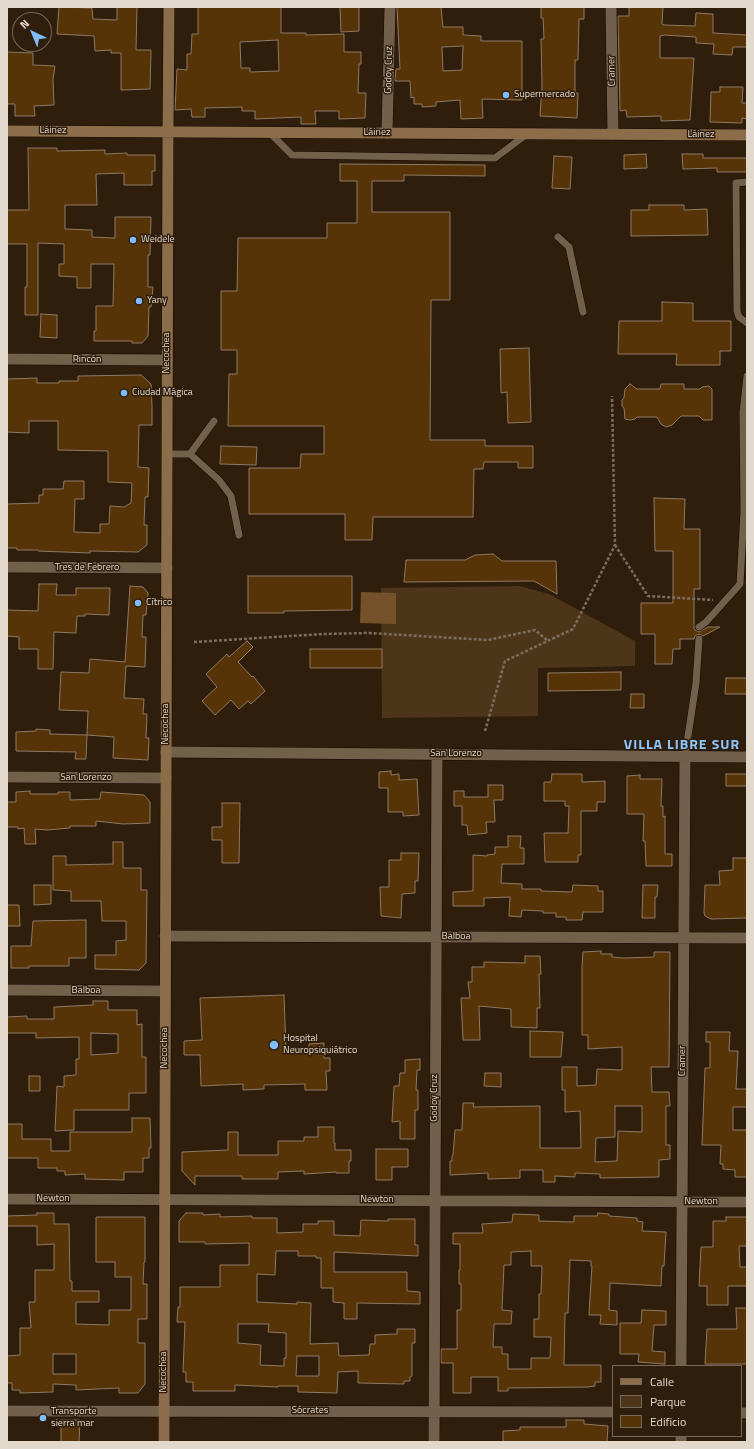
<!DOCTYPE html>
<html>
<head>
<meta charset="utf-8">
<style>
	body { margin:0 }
	#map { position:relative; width:754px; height:1449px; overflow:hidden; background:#2f1e0c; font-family:"Titillium Web",sans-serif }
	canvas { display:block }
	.frame { position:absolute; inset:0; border:8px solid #e3d8cc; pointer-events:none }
	.legend { position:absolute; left:612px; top:1365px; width:130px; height:72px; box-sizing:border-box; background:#2f1e0c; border:1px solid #776859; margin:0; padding:5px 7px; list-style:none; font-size:12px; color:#e3d8cc }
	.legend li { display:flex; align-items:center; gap:8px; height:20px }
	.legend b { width:20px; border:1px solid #776859 }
	.north { position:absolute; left:12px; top:12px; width:40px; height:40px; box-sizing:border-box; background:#2f1e0c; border:1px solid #776859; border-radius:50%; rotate:316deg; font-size:11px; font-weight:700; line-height:16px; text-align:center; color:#e3d8cc }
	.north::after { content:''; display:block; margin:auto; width:14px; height:18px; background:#7ebdf9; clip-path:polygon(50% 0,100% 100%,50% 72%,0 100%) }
</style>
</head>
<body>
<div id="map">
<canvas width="754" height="1449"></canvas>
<div class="frame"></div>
<ul class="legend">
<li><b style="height:5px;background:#8c6d4a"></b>Calle</li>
<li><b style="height:11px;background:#4d3519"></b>Parque</li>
<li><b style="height:11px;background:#563408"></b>Edificio</li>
</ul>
<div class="north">N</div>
</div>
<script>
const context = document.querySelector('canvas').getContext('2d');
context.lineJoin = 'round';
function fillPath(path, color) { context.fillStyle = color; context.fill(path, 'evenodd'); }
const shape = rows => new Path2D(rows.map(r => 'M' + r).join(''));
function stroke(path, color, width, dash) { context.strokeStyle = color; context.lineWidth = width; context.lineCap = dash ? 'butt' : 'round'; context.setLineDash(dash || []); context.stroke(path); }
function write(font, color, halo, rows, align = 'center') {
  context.font = font + ' "Titillium Web",sans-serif'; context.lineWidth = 3; context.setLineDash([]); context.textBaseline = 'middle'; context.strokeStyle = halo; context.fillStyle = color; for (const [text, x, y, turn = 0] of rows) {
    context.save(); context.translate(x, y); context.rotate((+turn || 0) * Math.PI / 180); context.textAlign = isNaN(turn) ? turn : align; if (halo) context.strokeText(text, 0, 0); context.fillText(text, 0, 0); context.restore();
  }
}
fillPath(shape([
	[519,586,549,594,635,641,635,666,538,668,538,716,382,718,381,588]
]), '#4d3519');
fillPath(shape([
	[361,592,396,593,396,624,360,623]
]), '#745129');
const building = shape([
	[59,7,92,8,93,19,117,20,117,7,137,7,136,50,151,50,150,89,121,90,121,53,111,53,111,50,95,51,94,36,57,34,59,7],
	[198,7,281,7,281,33,306,33,306,35,344,34,344,52,361,52,361,64,359,64,358,93,366,93,365,118,339,119,339,111,315,111,316,124,301,124,301,117,255,119,255,111,242,111,242,107,205,108,205,117,192,117,191,109,175,110,177,69,187,70,187,54,191,54,192,34,198,34,198,7],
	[278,40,279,71,250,72,250,68,241,68,240,42,278,40],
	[340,7,359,7,359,31,341,32,340,7],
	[397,7,441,7,443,27,463,27,463,35,481,36,481,41,522,41,522,100,482,99,483,118,461,119,460,100,436,102,436,106,422,107,422,104,414,104,414,97,411,98,410,81,395,81,396,69,400,69,397,7],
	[463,46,462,70,443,71,442,47,463,46],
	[541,7,584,7,584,19,579,19,578,60,575,60,575,93,578,93,577,118,540,116,542,85,541,39,544,39,543,18,541,18,541,7],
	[629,7,663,7,662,24,664,25,695,26,696,13,713,14,713,33,747,35,747,47,733,47,732,55,713,54,714,44,696,43,696,37,664,35,660,36,660,58,694,58,690,120,661,121,661,116,627,117,626,110,620,111,618,16,629,16,629,7],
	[7,52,33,53,33,65,55,66,53,79,54,105,34,106,35,116,15,116,15,104,7,104,7,52],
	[720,87,743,87,742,103,747,103,747,119,742,118,742,123,710,122,711,92,720,92,720,87],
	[28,148,57,148,57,151,105,150,105,154,127,153,127,155,155,155,155,171,152,171,152,185,124,185,124,173,96,174,97,205,65,205,65,229,92,230,92,237,115,238,115,217,151,217,150,255,148,255,148,287,153,287,151,307,149,307,148,336,142,343,132,343,132,341,94,341,94,331,96,331,96,306,113,306,114,264,91,264,91,288,77,288,77,277,59,276,59,264,64,264,64,244,38,243,38,315,25,315,25,287,27,287,27,244,7,244,7,210,29,210,28,148],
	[646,154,647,168,624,169,624,155,646,154],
	[682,154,703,154,703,158,747,158,747,172,717,172,717,168,683,169,682,154],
	[554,156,572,157,570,189,552,188,554,156],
	[340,164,485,165,485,176,404,175,404,181,372,181,372,212,450,212,450,300,431,300,430,440,485,440,485,446,533,446,533,468,518,468,518,462,484,462,483,469,474,469,473,517,373,517,372,540,345,540,345,514,249,514,249,468,300,468,301,454,324,454,324,426,228,426,229,374,237,374,237,350,221,350,221,291,237,291,238,238,327,238,327,223,357,223,357,181,340,181,340,164],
	[649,205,684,205,684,210,707,209,708,235,631,236,631,210,649,210,649,205],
	[662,302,693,303,693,321,731,321,731,351,720,351,720,365,676,365,677,354,618,354,619,321,662,321,662,302],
	[41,314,57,315,57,338,40,337,41,314],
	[529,348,531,422,508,423,507,392,501,393,500,349,529,348],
	[141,375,151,384,152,406,152,425,139,425,138,467,149,468,148,497,145,497,144,525,147,525,147,545,138,552,90,551,90,553,38,551,38,550,17,550,17,548,7,548,7,504,39,503,39,495,43,495,43,489,63,489,64,481,84,481,84,499,75,499,74,532,100,533,100,524,109,524,110,506,124,507,131,503,132,483,108,482,108,451,58,450,58,421,29,421,29,433,7,432,7,379,37,378,37,383,59,383,59,381,78,381,78,376,141,375],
	[630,384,637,389,660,389,661,384,684,384,684,389,700,389,702,387,709,386,712,389,712,420,703,420,699,416,681,416,672,425,666,427,661,424,657,417,637,417,635,419,630,420,625,419,624,408,622,406,622,400,624,398,625,389,630,384],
	[221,446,257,447,256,465,220,464,221,446],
	[654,498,685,499,684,529,700,529,700,589,694,589,694,628,695,630,699,632,708,627,720,627,703,636,699,634,695,636,694,639,680,639,680,649,673,649,672,664,655,664,655,634,641,634,641,603,673,603,673,551,655,551,654,498],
	[493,554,502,561,556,561,557,594,534,581,404,582,406,560,465,560,475,555,493,554],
	[248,576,352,576,352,610,284,611,284,613,248,613,248,576],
	[39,584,57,584,56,595,76,595,76,588,110,588,109,615,85,614,85,616,77,616,76,633,54,632,53,669,38,669,38,649,19,649,19,637,7,636,7,610,38,611,39,584],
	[130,586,143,587,148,593,146,615,143,615,142,637,146,637,145,667,126,666,124,698,144,699,143,714,147,714,146,738,149,738,148,760,113,758,114,737,87,735,86,759,75,759,76,752,16,751,16,732,36,731,36,729,50,730,50,734,87,735,88,711,59,710,61,672,89,673,90,659,125,662,130,586],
	[247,641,253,647,238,662,252,677,253,676,265,691,251,704,248,701,239,709,231,700,215,715,202,701,217,687,206,674,227,654,229,657,247,641],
	[310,649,382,649,382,668,310,668,310,649],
	[621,672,621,690,548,691,548,673,621,672],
	[726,678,747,678,747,694,725,694,726,678],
	[631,694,644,694,644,708,630,708,631,694],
	[391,771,391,775,399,774,399,780,417,779,419,815,403,816,403,812,388,812,388,788,379,788,379,772,391,771],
	[552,774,582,774,582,782,605,781,605,802,597,802,597,811,581,811,581,855,578,855,578,862,545,862,544,833,568,833,569,806,565,806,565,801,544,801,544,782,551,782,552,774],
	[726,774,747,774,747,786,726,786,726,774],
	[640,775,640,779,662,779,661,806,663,806,663,817,665,816,665,854,672,854,672,866,646,866,645,841,643,841,644,814,627,814,627,776,640,775],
	[488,785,503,785,503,800,494,800,495,822,486,822,487,833,468,835,467,825,462,825,462,806,454,806,454,791,464,791,464,797,488,797,488,785],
	[30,791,30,794,58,794,58,792,70,792,70,800,100,799,101,792,144,795,150,802,150,823,123,824,96,821,96,826,70,826,70,828,47,830,35,829,36,844,25,844,24,828,18,829,18,827,7,827,7,802,16,802,16,792,30,791],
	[222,803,240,803,239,863,222,863,222,840,212,840,212,827,222,827,222,803],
	[508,836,521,836,520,848,524,848,524,864,502,864,501,883,522,884,522,889,541,889,541,891,572,892,573,885,598,886,598,891,603,891,603,912,583,912,582,920,566,920,566,917,556,917,556,913,543,913,543,911,522,910,521,917,509,916,510,897,484,898,484,906,453,906,453,892,473,891,473,855,487,856,487,855,495,854,495,847,508,847,508,836],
	[113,842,123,842,123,868,141,868,141,890,147,890,146,963,139,970,95,969,95,955,116,955,116,941,126,940,126,921,102,921,101,901,71,901,71,891,53,890,53,856,66,856,66,865,113,864,113,842],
	[401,853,419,853,418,881,415,881,415,893,402,894,401,918,381,916,380,887,389,887,389,860,401,860,401,853],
	[733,858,747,858,747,918,711,919,705,916,704,913,705,885,720,885,719,871,733,870,733,858],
	[34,885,51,885,51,904,34,905,34,885],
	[643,885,658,885,657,897,655,897,655,918,642,918,643,885],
	[7,905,19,905,20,926,7,926,7,905],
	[86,920,86,958,69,958,69,966,29,966,29,968,11,968,11,946,31,946,33,921,86,920],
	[601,951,601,954,612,954,612,957,624,958,654,957,654,952,670,952,669,1067,651,1067,652,1092,669,1092,670,1106,666,1106,666,1145,670,1145,670,1159,659,1160,659,1177,600,1178,600,1174,575,1173,575,1177,555,1176,555,1182,543,1182,543,1170,520,1170,520,1178,488,1179,488,1173,450,1175,450,1161,452,1161,452,1156,453,1155,455,1130,462,1130,463,1103,474,1103,473,1107,540,1106,540,1148,581,1148,580,1111,565,1112,565,1090,562,1090,562,1067,577,1067,577,1086,596,1085,597,1069,622,1070,622,1047,588,1049,588,1035,582,1035,582,966,583,952,601,951],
	[615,1106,642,1106,642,1132,618,1131,617,1161,595,1162,596,1138,615,1137,615,1106],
	[525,956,540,956,541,974,539,974,540,1008,537,1008,537,1028,511,1027,511,1009,479,1006,480,1040,463,1040,461,998,470,998,468,982,472,982,472,967,484,967,484,962,525,963,525,956],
	[284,995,286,1051,309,1050,309,1044,324,1043,324,1058,330,1058,330,1071,326,1071,327,1090,305,1090,305,1084,264,1085,264,1089,243,1090,243,1084,201,1086,200,1055,184,1055,184,1041,202,1040,200,998,284,995],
	[93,1001,108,1001,108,1010,137,1010,137,1025,142,1024,142,1057,146,1057,146,1093,129,1093,129,1110,74,1110,74,1130,55,1131,57,1086,64,1087,64,1076,76,1075,76,1059,79,1059,79,1037,36,1038,36,1033,7,1033,7,1017,27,1016,27,1019,54,1019,54,1007,93,1005,93,1001],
	[91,1033,118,1034,118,1053,91,1055,91,1033],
	[530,1031,563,1032,561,1057,530,1057,530,1031],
	[706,1032,730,1032,729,1051,738,1051,736,1089,747,1089,747,1107,733,1107,733,1130,747,1130,747,1177,735,1177,735,1170,723,1169,723,1164,720,1164,721,1145,702,1145,705,1068,710,1068,710,1042,706,1042,706,1032],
	[420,1059,420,1070,417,1070,416,1090,418,1090,418,1110,415,1110,415,1139,400,1139,400,1121,392,1122,394,1086,399,1086,400,1073,405,1073,405,1060,420,1059],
	[485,1073,501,1073,501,1087,484,1086,485,1073],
	[29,1076,40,1076,40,1091,29,1091,29,1076],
	[132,1118,150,1118,151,1148,149,1148,149,1158,143,1158,143,1172,124,1172,124,1180,85,1179,85,1174,65,1175,65,1171,57,1171,57,1168,38,1168,38,1158,7,1158,7,1124,22,1124,22,1139,51,1139,51,1151,70,1151,70,1132,132,1132,132,1118],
	[318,1127,334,1127,334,1143,335,1143,335,1150,351,1150,351,1161,349,1161,349,1173,336,1173,336,1172,304,1174,304,1171,278,1172,278,1179,242,1179,242,1176,195,1176,195,1185,182,1171,182,1152,228,1150,228,1132,238,1132,238,1155,278,1155,278,1141,304,1141,304,1137,318,1137,318,1127],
	[376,1149,408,1149,408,1167,392,1167,392,1180,376,1180,376,1149],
	[37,1213,54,1213,54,1224,69,1224,70,1281,72,1281,72,1291,99,1291,99,1302,76,1302,76,1324,109,1325,109,1310,131,1310,131,1277,115,1277,115,1262,96,1262,96,1217,145,1217,145,1262,144,1262,143,1284,147,1284,147,1319,138,1319,138,1343,145,1343,145,1384,138,1393,119,1393,119,1388,76,1390,76,1385,53,1384,53,1392,20,1393,20,1390,12,1390,12,1383,7,1383,7,1356,20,1355,20,1328,31,1328,29,1302,35,1302,35,1270,54,1270,54,1244,37,1245,37,1226,7,1226,7,1216,37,1215,37,1213],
	[53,1354,76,1354,76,1374,53,1374,53,1354],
	[186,1213,203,1213,203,1215,220,1214,220,1217,252,1216,252,1218,277,1218,277,1233,303,1232,303,1224,318,1224,318,1221,334,1221,334,1235,360,1236,361,1220,388,1221,388,1219,415,1219,415,1245,418,1245,418,1256,334,1252,334,1272,407,1272,407,1291,420,1292,420,1304,357,1303,357,1319,344,1319,344,1303,333,1302,333,1288,321,1288,321,1258,316,1258,316,1256,298,1256,298,1251,276,1251,275,1275,257,1274,257,1302,297,1304,297,1302,311,1303,310,1344,338,1343,339,1356,369,1355,370,1344,375,1344,375,1335,397,1334,397,1329,415,1329,415,1343,412,1343,412,1376,410,1377,410,1381,404,1381,404,1384,358,1383,358,1371,338,1372,337,1393,298,1392,298,1386,278,1386,278,1387,235,1385,235,1391,193,1391,193,1382,186,1382,186,1372,183,1372,185,1322,177,1322,178,1307,180,1307,180,1287,220,1287,220,1265,249,1265,249,1243,205,1244,205,1242,179,1242,179,1221,186,1213],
	[238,1324,269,1324,268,1332,286,1333,286,1358,284,1358,284,1366,260,1365,261,1345,238,1343,238,1324],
	[297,1356,319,1356,319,1376,296,1376,297,1356],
	[598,1213,609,1214,609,1216,637,1218,637,1221,643,1222,642,1231,666,1232,664,1266,662,1266,661,1286,610,1283,609,1310,617,1311,617,1325,600,1324,601,1315,589,1315,592,1266,591,1266,591,1261,570,1260,568,1313,565,1313,564,1365,601,1365,601,1382,595,1382,595,1386,588,1387,508,1388,508,1391,498,1391,498,1377,471,1377,471,1393,453,1393,453,1363,441,1363,441,1349,457,1349,457,1310,461,1310,461,1284,459,1284,459,1270,460,1270,460,1244,453,1244,453,1233,483,1233,482,1224,512,1222,513,1214,539,1215,539,1221,574,1222,574,1216,597,1216,598,1213],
	[531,1251,531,1266,542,1266,541,1294,539,1294,539,1319,534,1319,534,1337,551,1337,550,1358,531,1358,531,1369,508,1369,508,1354,502,1354,502,1347,493,1347,494,1324,511,1324,512,1311,502,1310,504,1265,511,1265,511,1252,531,1251],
	[726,1217,747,1217,747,1246,739,1246,740,1267,747,1267,747,1286,728,1286,728,1305,707,1305,707,1286,699,1286,701,1247,713,1247,713,1221,726,1221,726,1217],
	[736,1308,747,1308,747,1364,705,1364,707,1329,737,1329,736,1308],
	[642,1310,666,1311,666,1325,654,1325,652,1351,665,1352,665,1364,638,1362,639,1354,620,1354,620,1323,641,1323,642,1310],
	[61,1420,80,1420,79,1442,61,1442,61,1420],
	[566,1420,584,1420,584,1424,608,1426,607,1442,503,1442,503,1431,520,1430,520,1427,566,1427,566,1420]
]);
fillPath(building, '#563408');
stroke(building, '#8e7964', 1);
const service = shape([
	[269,132,292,155,495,158,527,134],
	[747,182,736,183,737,311,739,317,747,323],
	[558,237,569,247,583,312],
	[167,454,190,454,214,421],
	[190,454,219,480,231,496,239,535],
	[699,627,706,622,740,584,744,511,743,413,747,376],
	[685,756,696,683,699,639]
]);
const minor = shape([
	[611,7,613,134],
	[387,133,390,7],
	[7,359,167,360],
	[7,567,167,568],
	[166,752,747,757],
	[7,777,166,778],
	[165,936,747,938],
	[7,990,165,991],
	[7,1199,747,1202],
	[681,1366,685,756],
	[7,1411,613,1412],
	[741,1413,747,1413],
	[434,1442,437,754],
	[681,1442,681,1436]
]);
const secondary = shape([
	[7,131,747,135],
	[164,1442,168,131,169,7]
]);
stroke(service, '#160800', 8);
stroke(minor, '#160800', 12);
stroke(secondary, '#160800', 12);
stroke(shape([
	[615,545,648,596,713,600],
	[194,642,323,634,369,633,488,640,535,630,548,641],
	[485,731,505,661,573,629,615,545,612,396]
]), '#7c6d5e', 2.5, [3, 2]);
stroke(service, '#73604b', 7);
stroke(minor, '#73604b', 11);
stroke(secondary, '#8c6d4a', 11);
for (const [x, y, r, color] of [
	[506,95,4,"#7ebdf9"],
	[133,240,4,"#7ebdf9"],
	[139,301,4,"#7ebdf9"],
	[124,393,4,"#7ebdf9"],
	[138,603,4,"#7ebdf9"],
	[274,1045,5,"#7ebdf9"],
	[43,1418,4,"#7ebdf9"]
]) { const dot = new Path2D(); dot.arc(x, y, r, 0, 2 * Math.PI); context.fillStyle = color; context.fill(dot); stroke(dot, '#2f1e0c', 1.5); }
write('10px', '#e3d8cc', '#2f1e0c', [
	["Godoy Cruz",389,70,-89],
	["Cramer",612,71,-91],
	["Láinez",53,131],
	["Láinez",377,133],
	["Láinez",701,135],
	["Necochea",167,353,-90],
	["Rincón",87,360],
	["Tres de Febrero",87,568],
	["Necochea",166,724,-90],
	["San Lorenzo",456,754],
	["San Lorenzo",86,778],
	["Balboa",456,937],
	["Balboa",86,991],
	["Necochea",165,1048,-90],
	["Cramer",683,1061,-90],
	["Godoy Cruz",435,1098,-90],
	["Newton",53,1199],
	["Newton",377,1200],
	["Newton",701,1202],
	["Necochea",164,1372,-90],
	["Sócrates",310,1411]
]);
write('10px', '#e3d8cc', '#2f1e0c', [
	["Supermercado",514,95],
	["Weidele",141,240],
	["Yany",147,301],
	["Ciudad Mágica",132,393],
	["Cítrico",146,603],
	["Hospital",283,1039],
	["Neuropsiquiátrico",283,1051],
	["Transporte",51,1412],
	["sierra mar",51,1424]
], 'left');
context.letterSpacing = '1px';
write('bold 14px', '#8cc7ff', '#2f1e0c', [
	["VILLA LIBRE SUR",682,746]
]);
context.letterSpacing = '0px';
</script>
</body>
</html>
